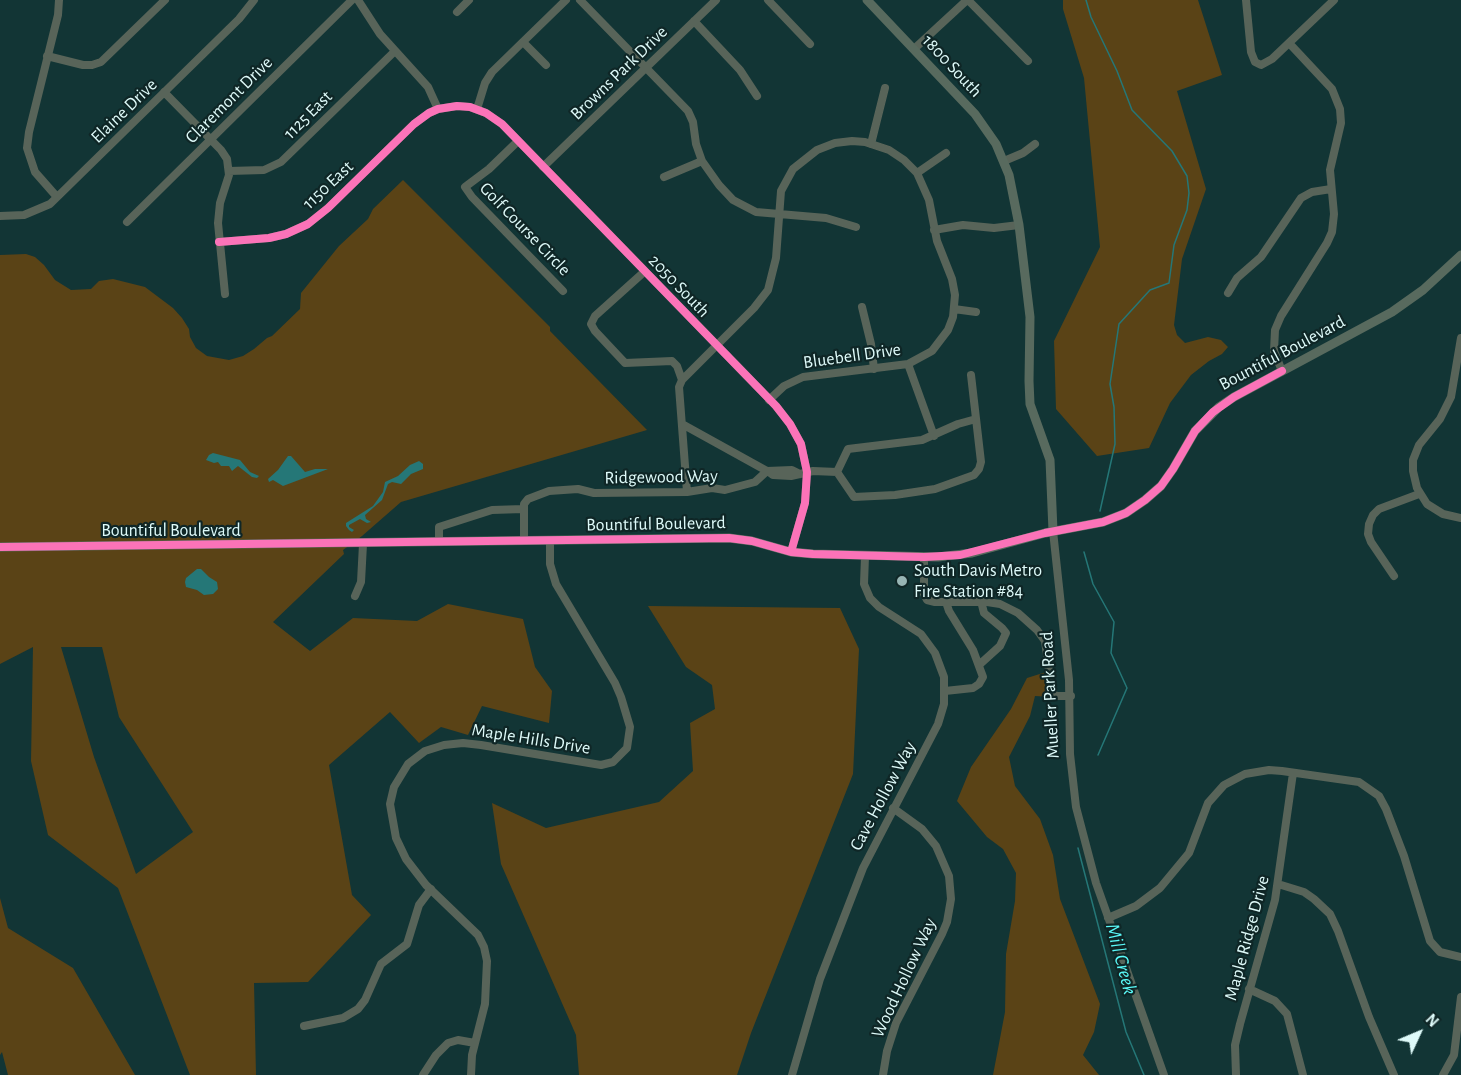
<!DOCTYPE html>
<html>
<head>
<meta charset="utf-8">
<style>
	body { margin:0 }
	#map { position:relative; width:1461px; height:1075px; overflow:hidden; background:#123535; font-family:"Alegreya Sans",sans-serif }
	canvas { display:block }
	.north { position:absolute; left:1389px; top:1003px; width:60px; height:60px; -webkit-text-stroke:4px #0f2626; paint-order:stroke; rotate:46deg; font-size:16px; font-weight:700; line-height:24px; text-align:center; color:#defaf9 }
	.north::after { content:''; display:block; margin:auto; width:21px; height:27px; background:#defaf9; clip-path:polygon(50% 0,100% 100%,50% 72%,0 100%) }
</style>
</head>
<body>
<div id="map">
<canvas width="1461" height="1075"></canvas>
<div class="north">N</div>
</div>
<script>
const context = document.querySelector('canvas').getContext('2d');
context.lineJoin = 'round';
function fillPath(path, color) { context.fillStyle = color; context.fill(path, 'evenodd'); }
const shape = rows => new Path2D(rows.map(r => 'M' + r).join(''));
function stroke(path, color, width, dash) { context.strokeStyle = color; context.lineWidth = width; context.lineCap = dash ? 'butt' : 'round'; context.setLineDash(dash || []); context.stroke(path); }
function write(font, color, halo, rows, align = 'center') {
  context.font = font + ' "Alegreya Sans",sans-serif'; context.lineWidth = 4.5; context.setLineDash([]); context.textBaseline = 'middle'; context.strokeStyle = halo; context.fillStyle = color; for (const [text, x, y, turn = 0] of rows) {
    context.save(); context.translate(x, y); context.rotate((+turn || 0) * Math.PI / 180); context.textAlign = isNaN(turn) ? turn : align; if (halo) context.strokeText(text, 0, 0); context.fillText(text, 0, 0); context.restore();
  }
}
fillPath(shape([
	[1063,0,1198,0,1222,75,1177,91,1206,189,1182,259,1174,325,1177,335,1185,343,1208,337,1221,340,1228,347,1222,354,1209,361,1191,375,1170,403,1149,448,1097,456,1056,409,1054,341,1100,247,1084,78,1063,9],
	[403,180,550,327,550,331,647,430,401,502,362,536,343,550,344,554,273,622,310,651,353,618,417,621,448,604,523,619,535,667,552,691,549,723,482,706,468,735,441,727,419,743,390,712,329,765,352,895,371,915,308,982,254,983,256,1075,190,1075,118,888,48,835,31,761,33,647,0,664,0,255,26,254,35,257,44,265,55,280,71,290,91,289,99,281,113,279,145,287,173,308,182,318,189,329,190,337,196,348,207,356,229,360,243,356,254,349,267,338,272,336,300,309,301,293,339,246,368,219,373,209],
	[61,647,102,647,119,717,193,832,136,874,94,757],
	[648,606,840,608,859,649,853,774,751,1033,737,1075,579,1075,576,1035,501,864,492,803,546,828,659,802,693,771,690,723,715,709,712,685,686,667],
	[1046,672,1053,697,1035,696,1030,716,1009,757,1015,786,1040,819,1053,855,1060,899,1100,1004,1094,1032,1083,1055,1099,1075,993,1075,1005,1012,1006,954,1015,901,1016,873,1003,849,987,837,957,801,971,767,1011,709,1027,678],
	[0,898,8,928,73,968,135,1075,8,1075,2,1052,0,1055]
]), '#5a4316');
fillPath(shape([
	[213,453,240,460,250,472,259,476,257,478,252,477,238,466,232,471,229,466,221,466,218,462,214,463,206,460,209,455],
	[288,456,291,456,305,472,315,469,328,469,283,486,273,480,269,482,268,479,278,470],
	[419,461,423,464,423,469,411,474,401,484,392,482,388,484,382,500,365,515,366,519,371,522,367,523,360,519,349,525,349,527,354,530,352,532,349,530,346,526,346,523,373,506,383,492,385,482,398,476,410,465],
	[197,569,201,569,209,577,217,582,218,589,213,594,204,595,197,590,186,587,185,582,186,578]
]), '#257777');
stroke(shape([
	[1086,0,1091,17,1117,71,1132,110,1172,151,1187,176,1189,193,1187,210,1174,245,1169,283,1150,290,1119,324,1110,384,1114,407,1115,444,1100,511],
	[1084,552,1093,584,1114,622,1111,653,1127,688,1098,755],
	[1078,848,1126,1032,1144,1075]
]), '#257777', 1.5);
stroke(shape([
	[358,0,380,34,428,87,438,109],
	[580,0,688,111,693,122,696,144,702,161,719,185,733,200,756,212,826,218,856,227],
	[768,0,810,44],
	[968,0,1028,61],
	[1246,0,1251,52,1255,62,1261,65,1272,59,1334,0],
	[457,12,469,0],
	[694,21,740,70,757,96],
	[523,42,546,65],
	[914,49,967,0],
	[47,56,83,65,92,65,101,62,165,0],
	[164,92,221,150,227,159,229,175,220,203,218,223,225,294],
	[477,109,485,83,492,72,566,0],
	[518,141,489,169,465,187,472,197,563,291],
	[871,144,885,88],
	[1004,161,1023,153,1035,144],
	[543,167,716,0],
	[229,171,264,170,281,162,395,51],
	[917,173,946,153],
	[664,177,702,161],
	[57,197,35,172,27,148,29,132,58,15,59,0],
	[0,216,24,215,50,204,239,19,254,0],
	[127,222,352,0],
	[934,230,963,225,994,228,1019,225],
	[219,242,269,238,286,234,308,224,328,208,414,124,429,113,438,109,457,106,470,107,486,113,502,124,776,406,790,424,801,444,807,472,805,503,791,552],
	[644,272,595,316,591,324,595,331,625,363,672,361,677,366,682,380,679,387,687,492],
	[1228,293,1237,278,1261,257,1301,198,1312,192,1331,189],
	[862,307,871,344,874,369],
	[954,309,976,312],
	[1461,338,1451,397,1440,419,1419,445,1413,460,1413,471,1417,488,1427,504,1443,514,1461,518],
	[908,364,934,436],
	[1282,371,1274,351,1275,330,1281,316,1327,243,1332,232,1334,214,1330,170,1341,123,1340,109,1332,89,1289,43],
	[682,380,754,308,768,290,776,258,781,191,793,169,817,150,835,143,852,141,865,142,889,150,904,160,917,173,929,200,937,241,952,279,955,295,953,317,948,330,932,351,908,364,803,377,784,386,769,400],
	[682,424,767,471],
	[769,472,773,475,791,476,813,471,837,472],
	[837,472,854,497,895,495,935,489,974,475,979,469,981,462,971,375],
	[837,472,848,449,922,440,958,424,976,419],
	[1053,531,1069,680,1070,754,1076,807,1096,883,1164,1075],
	[524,541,524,504,528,499,549,491,578,489,594,493,687,492,712,488,725,490,755,482,767,471,792,470,800,474],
	[439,542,439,527,492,510,523,509],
	[924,557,924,594,927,600,935,602,987,602,1000,604,1018,613,1037,630,1045,641,1052,692,1056,696,1071,696],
	[1394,576,1371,542,1368,534,1369,524,1373,515,1379,509,1419,494],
	[355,596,361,582,363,544],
	[979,665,1000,646,1006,633,1002,628,984,613,981,601],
	[945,691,973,688,979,684,983,677,973,650,949,611,946,602],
	[1278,884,1304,892,1314,899,1330,914,1338,931,1369,1017,1394,1075],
	[1108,918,1136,906,1160,888,1189,853,1208,803,1224,785,1245,774,1269,770,1282,771,1359,782,1379,796,1386,809,1404,856,1430,941,1440,952,1461,957],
	[1249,989,1275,1001,1287,1014,1303,1075],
	[304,1026,343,1018,358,1009,365,1000,381,964,407,944,419,905,431,889],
	[423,1075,436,1055,448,1043,458,1040,475,1043],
	[471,1075,472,1055,485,1004,487,961,484,947,478,935,426,885,406,859,396,838,390,804,394,787,408,764,425,751,444,745,463,743,481,745,601,765,613,762,627,748,630,727,621,697,615,683,556,584,550,564,550,541],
	[792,1075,820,979,863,868,938,724,944,704,944,677,935,653,921,634,879,607,870,598,864,584,865,556],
	[883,1075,887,1051,896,1023,942,934,947,922,951,899,949,876,936,846,922,829,893,808],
	[1236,1075,1235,1045,1240,1024,1275,900,1293,773],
	[1443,1075,1454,1055,1461,997]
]), '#586459', 8);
stroke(shape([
	[867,0,975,114,996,144,1009,175,1019,225,1030,317,1029,381,1030,404,1050,460,1053,531],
	[0,547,729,538,752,541,791,552,813,554,938,557,972,553,1045,533,1103,522,1126,513,1145,500,1161,486,1173,469,1195,431,1219,407,1234,397,1392,312,1423,290,1461,255]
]), '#586a5e', 9);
stroke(shape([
	[219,242,269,238,286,234,308,224,328,208,414,124,429,113,438,109,457,106,470,107,486,113,502,124,776,406,790,424,801,444,807,472,805,503,791,552],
	[0,547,729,538,752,541,791,552,813,554,924,557,960,555,1045,533,1103,522,1126,513,1145,500,1161,486,1173,469,1195,431,1213,412,1234,397,1282,371]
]), '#fb73b8', 8);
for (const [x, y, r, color] of [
	[902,581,6,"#97b5b4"]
]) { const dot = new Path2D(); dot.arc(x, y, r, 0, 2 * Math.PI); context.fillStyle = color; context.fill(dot); stroke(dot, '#0f2626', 2); }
write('18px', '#defaf9', '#0f2626', [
	["1800 South",952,66,47],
	["Browns Park Drive",619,73,-44],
	["Claremont Drive",229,100,-45],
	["Elaine Drive",124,111,-44],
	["1125 East",308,115,-45],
	["1150 East",328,185,-43],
	["Golf Course Circle",525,229,46],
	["2050 South",679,286,46],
	["Bountiful Boulevard",1282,353,-28],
	["Bluebell Drive",852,356,-8],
	["Ridgewood Way",661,477,-1],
	["Bountiful Boulevard",656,524,-1],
	["Bountiful Boulevard",171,531],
	["Mueller Park Road",1050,695,-93],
	["Maple Hills Drive",531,739,9],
	["Cave Hollow Way",883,796,-62],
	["Maple Ridge Drive",1247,938,-75],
	["Wood Hollow Way",904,978,-65]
]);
write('18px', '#defaf9', '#0f2626', [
	["South Davis Metro",914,571],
	["Fire Station #84",914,592]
], 'left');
write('italic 20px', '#5af9f8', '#0f2626', [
	["Mill Creek",1121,959,75]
]);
</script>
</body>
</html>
